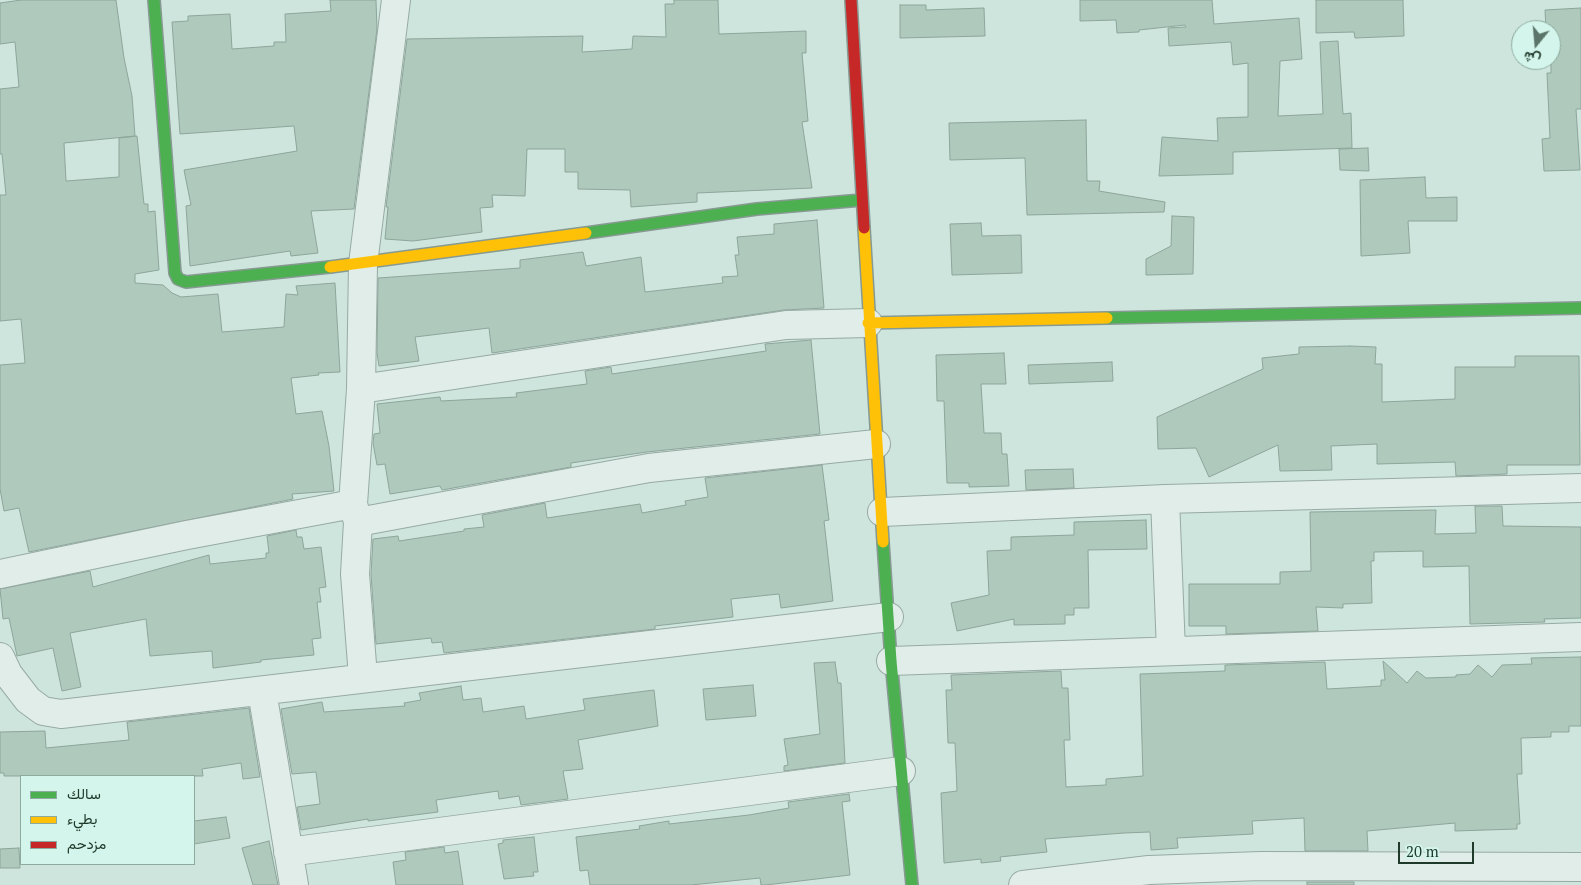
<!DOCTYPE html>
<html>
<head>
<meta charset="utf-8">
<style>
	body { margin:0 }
	#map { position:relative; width:1581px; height:885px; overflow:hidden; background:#cee5de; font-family:"PT Serif",Vazirmatn,serif }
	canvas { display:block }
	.legend { position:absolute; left:20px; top:775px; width:175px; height:90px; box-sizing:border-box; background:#d4f5eb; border:1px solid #8caa9e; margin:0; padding:6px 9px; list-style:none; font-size:15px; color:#1f392b }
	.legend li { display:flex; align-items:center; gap:10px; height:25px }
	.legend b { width:25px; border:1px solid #8caa9e }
	.north { position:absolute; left:1511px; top:20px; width:50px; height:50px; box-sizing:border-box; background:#d4f5eb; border:1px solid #8caa9e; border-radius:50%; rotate:197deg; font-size:14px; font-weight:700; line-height:20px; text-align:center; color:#1f392b }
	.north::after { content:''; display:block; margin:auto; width:18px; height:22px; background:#5c756a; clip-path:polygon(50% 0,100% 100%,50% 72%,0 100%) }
	.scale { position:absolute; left:1398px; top:842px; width:76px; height:22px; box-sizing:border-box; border:2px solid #1f392b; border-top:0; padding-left:6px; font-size:15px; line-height:18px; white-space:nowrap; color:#1f392b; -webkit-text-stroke:4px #d4f5eb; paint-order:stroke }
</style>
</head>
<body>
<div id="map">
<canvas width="1581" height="885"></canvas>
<ul class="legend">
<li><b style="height:6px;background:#4caf50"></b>سالك</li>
<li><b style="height:6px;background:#ffc107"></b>بطيء</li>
<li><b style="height:6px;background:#c62828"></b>مزدحم</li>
</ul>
<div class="north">ش</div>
<div class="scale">20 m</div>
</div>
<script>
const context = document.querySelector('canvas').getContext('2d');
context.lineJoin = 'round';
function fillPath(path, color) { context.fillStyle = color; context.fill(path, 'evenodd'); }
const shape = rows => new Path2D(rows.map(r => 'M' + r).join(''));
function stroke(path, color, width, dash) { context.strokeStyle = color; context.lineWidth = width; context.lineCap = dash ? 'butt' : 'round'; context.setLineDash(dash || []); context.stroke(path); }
const building = shape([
	[21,0,116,0,124,58,132,96,135,136,64,143,66,181,119,177,119,138,137,136,144,204,148,204,148,212,155,211,159,270,135,274,135,283,163,285,172,293,181,297,218,294,222,332,284,327,286,294,298,295,296,286,335,283,340,372,318,373,319,375,291,378,296,414,322,411,329,446,334,491,292,494,293,499,29,552,19,508,4,511,0,489,0,365,25,363,21,319,0,321,0,195,6,195,2,154,0,154,0,89,19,87,15,42,0,44,0,3,21,0],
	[330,0,376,0,377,29,354,209,311,211,318,253,291,256,290,251,190,266,186,206,191,205,184,170,297,151,294,126,180,134,172,22,188,21,188,16,230,14,232,49,274,46,274,42,286,42,285,14,331,11,330,0],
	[674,0,718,0,719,34,806,31,806,53,802,53,808,121,802,122,812,188,697,193,697,202,631,207,630,190,578,189,578,172,565,172,565,149,527,149,525,196,492,195,493,207,480,208,482,232,413,241,385,239,388,207,386,207,407,39,583,36,582,52,632,49,633,36,666,37,665,4,674,4,674,0],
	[1080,0,1212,0,1214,24,1299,18,1302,59,1280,61,1278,116,1323,114,1320,42,1338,41,1343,114,1351,113,1352,148,1233,152,1233,174,1159,176,1162,137,1218,141,1217,118,1248,117,1248,63,1233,65,1231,42,1169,46,1168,28,1186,27,1185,25,1139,30,1139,32,1117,33,1116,20,1080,21,1080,0],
	[1316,0,1403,0,1404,36,1355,38,1354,32,1316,33,1316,0],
	[900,5,926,5,926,10,984,8,985,36,900,38,900,5],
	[1581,8,1581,109,1576,109,1580,170,1544,171,1542,139,1550,138,1547,73,1551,73,1551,30,1546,30,1545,10,1581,8],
	[1086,120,1087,181,1100,181,1099,191,1165,202,1164,212,1027,215,1025,158,950,160,949,123,1086,120],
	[1368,148,1369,171,1340,170,1339,149,1368,148],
	[1425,177,1426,198,1457,197,1457,221,1408,221,1410,253,1361,256,1360,180,1425,177],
	[1172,216,1194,217,1193,274,1146,275,1146,259,1171,246,1172,216],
	[817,220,824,308,784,310,492,353,489,328,415,337,419,361,379,366,377,353,378,278,520,268,520,260,583,252,586,266,641,257,645,292,723,283,722,277,738,276,735,255,739,255,737,237,774,234,774,224,817,220],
	[981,223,982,236,1021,235,1022,273,952,275,950,224,981,223],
	[811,340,820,434,647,452,571,463,571,467,442,490,440,486,390,494,385,464,377,465,373,443,374,434,380,433,377,404,440,397,441,401,517,397,516,393,587,384,585,371,611,367,612,374,766,351,765,344,811,340],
	[1350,346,1376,347,1375,364,1382,364,1382,402,1455,399,1455,367,1515,367,1515,356,1579,356,1580,465,1507,465,1507,474,1456,476,1455,462,1377,464,1377,444,1331,446,1332,470,1280,471,1278,445,1209,477,1196,448,1158,449,1157,417,1263,369,1262,358,1299,354,1299,347,1350,346],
	[1004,353,1006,384,981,384,984,433,1001,433,1002,454,1007,454,1009,486,969,487,969,483,947,483,944,401,937,401,936,355,1004,353],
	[1112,362,1113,381,1029,384,1028,365,1112,362],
	[822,465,829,520,824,521,833,601,781,608,779,594,731,599,733,617,655,626,655,629,444,653,442,642,432,643,431,638,376,644,371,574,373,539,398,536,399,541,464,531,464,529,484,527,482,515,545,503,547,518,640,504,642,513,686,505,685,501,708,497,705,478,822,465],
	[1073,469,1074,488,1026,490,1025,470,1073,469],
	[1475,506,1502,506,1503,526,1581,527,1581,618,1544,619,1545,622,1470,624,1469,566,1423,567,1423,551,1374,552,1374,561,1371,561,1372,603,1343,604,1343,608,1316,607,1318,631,1226,634,1226,626,1189,626,1189,584,1280,584,1280,572,1311,571,1310,512,1436,510,1435,534,1476,533,1475,506],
	[1146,520,1147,549,1088,550,1089,608,1074,608,1074,615,1065,615,1065,624,1014,625,1014,619,957,631,951,603,989,595,987,551,1011,550,1011,537,1074,535,1074,522,1146,520],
	[296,530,297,537,302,537,304,549,321,547,326,587,319,588,321,602,317,602,321,638,312,639,314,655,261,660,261,662,213,668,212,651,150,656,146,619,70,633,81,687,62,691,53,648,17,656,9,618,3,619,0,589,90,571,93,587,209,555,210,564,266,558,266,553,269,553,267,536,296,530],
	[1581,657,1581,726,1569,726,1569,732,1551,732,1551,737,1521,738,1522,774,1517,774,1520,824,1517,824,1517,829,1455,831,1455,823,1367,831,1368,851,1305,851,1304,818,1252,821,1253,834,1177,838,1178,848,1151,850,1150,832,1124,833,1045,839,1047,852,1000,857,1001,861,981,863,981,859,944,863,941,793,957,791,955,743,948,743,946,690,952,690,951,675,1061,671,1062,688,1068,688,1070,740,1064,740,1066,787,1106,785,1106,779,1143,776,1140,674,1225,671,1225,665,1325,662,1327,689,1381,686,1381,680,1385,680,1383,661,1407,683,1417,671,1426,678,1456,677,1456,675,1470,674,1478,665,1492,677,1502,665,1532,664,1531,658,1581,657],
	[835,662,838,683,841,683,845,763,784,771,784,766,788,765,784,739,820,734,814,663,835,662],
	[753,685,756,716,706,720,703,689,753,685],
	[461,686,463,700,481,698,483,712,524,706,526,719,585,710,583,699,654,690,658,726,578,740,583,769,563,771,568,799,521,805,519,796,499,799,498,791,436,800,438,812,368,821,368,819,301,830,297,807,320,804,316,772,292,774,281,709,322,702,324,712,405,706,404,703,421,700,419,693,461,686],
	[249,708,260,777,243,779,241,763,202,769,203,776,4,776,4,773,0,773,0,732,45,731,46,748,129,740,127,722,249,708],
	[849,794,850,801,842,802,850,875,766,885,761,885,760,878,691,885,590,885,588,870,580,871,576,837,640,829,639,826,669,821,669,824,749,815,789,808,788,802,849,794],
	[226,817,230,838,194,844,194,821,226,817],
	[534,837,538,872,533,872,534,876,504,879,498,844,503,843,503,840,534,837],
	[269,841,278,885,253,885,242,848,269,841],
	[444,847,445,853,458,851,463,885,396,885,393,862,406,860,405,852,444,847],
	[19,848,20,868,0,868,0,849,19,848],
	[1307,882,1354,882,1354,885,1307,885,1307,882]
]);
fillPath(building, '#afc9bc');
stroke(building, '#8da59a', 1);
const street = shape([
	[361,389,786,325,868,323],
	[1165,499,1171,651],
	[882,512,1165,499,1581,488],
	[358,522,649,468,876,444],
	[0,574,187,535,353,504],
	[0,657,8,674,28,700,43,711,61,714,889,617],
	[891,661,1581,637],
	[363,677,355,574,358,522,353,504,361,389,363,264,396,0],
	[262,691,294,885],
	[288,852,901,771],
	[1023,885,1149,870,1261,866,1581,867]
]);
const fast = shape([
	[154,0,175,273,178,279,186,282,330,267],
	[586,233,757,209,862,200],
	[1107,318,1581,308],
	[883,542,891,661,912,885]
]);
const slow = shape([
	[864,228,883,542],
	[330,267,586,233],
	[868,323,1107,318]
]);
const jam = shape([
	[851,0,864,228]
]);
stroke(street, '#97aaa3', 30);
stroke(fast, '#879a92', 14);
stroke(slow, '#879a92', 14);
stroke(jam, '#879a92', 14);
stroke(street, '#e0ede9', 28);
stroke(fast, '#4caf50', 11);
stroke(slow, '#ffc107', 11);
stroke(jam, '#c62828', 11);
</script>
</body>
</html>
